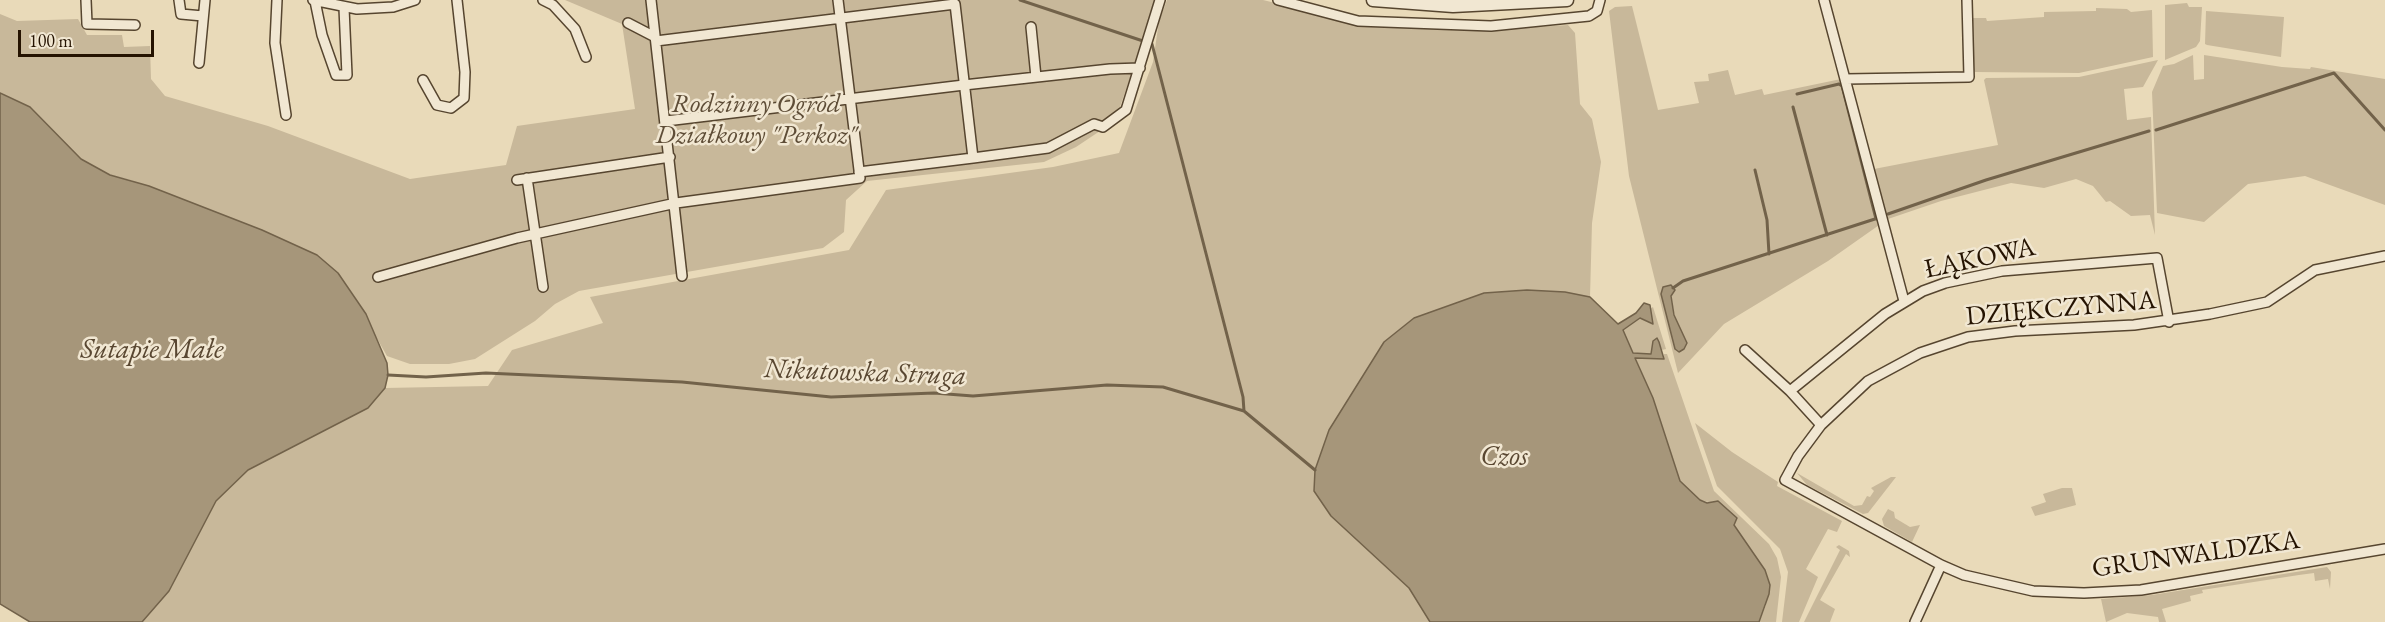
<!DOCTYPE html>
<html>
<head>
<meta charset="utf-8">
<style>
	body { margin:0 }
	#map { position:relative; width:2385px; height:622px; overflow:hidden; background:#e9dab9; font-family:"EB Garamond",serif }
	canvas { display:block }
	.scale { position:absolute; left:18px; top:30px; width:136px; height:27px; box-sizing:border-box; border:3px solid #251301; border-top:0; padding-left:8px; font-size:18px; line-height:21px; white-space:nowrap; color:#251301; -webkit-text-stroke:4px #f1e7d2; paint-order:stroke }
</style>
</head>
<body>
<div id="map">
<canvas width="2385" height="622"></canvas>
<div class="scale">100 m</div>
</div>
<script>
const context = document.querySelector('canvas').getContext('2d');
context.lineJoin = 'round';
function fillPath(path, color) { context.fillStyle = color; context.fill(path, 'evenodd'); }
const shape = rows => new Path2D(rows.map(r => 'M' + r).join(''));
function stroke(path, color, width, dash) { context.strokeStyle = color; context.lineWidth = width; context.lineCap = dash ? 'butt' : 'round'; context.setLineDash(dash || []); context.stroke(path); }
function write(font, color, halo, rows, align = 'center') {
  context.font = font + ' "EB Garamond",serif'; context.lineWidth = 5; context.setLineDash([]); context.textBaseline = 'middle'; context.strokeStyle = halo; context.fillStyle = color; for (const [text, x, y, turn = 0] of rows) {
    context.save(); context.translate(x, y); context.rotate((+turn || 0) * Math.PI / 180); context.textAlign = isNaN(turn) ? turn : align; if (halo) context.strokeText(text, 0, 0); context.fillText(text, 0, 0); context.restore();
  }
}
fillPath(shape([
	[565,0,1157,0,1115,121,1076,147,1044,162,867,181,846,200,844,232,823,248,579,291,555,304,535,321,475,359,449,364,410,364,387,356,351,293,262,230,130,180,110,175,81,159,30,107,0,93,0,14,17,21,78,19,87,35,122,35,124,47,150,46,151,79,165,96,268,126,410,179,506,165,517,126,635,109,622,24],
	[1167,0,1263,0,1361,24,1488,30,1568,25,1575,33,1580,104,1592,119,1601,162,1592,223,1590,297,1564,292,1384,342,1329,430,1331,516,1409,588,1430,622,142,622,169,591,216,501,248,470,368,408,385,388,488,386,512,350,603,323,590,297,849,250,886,190,1053,167,1119,153,1153,62,1159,21],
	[2187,3,2189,7,2202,7,2200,41,2196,47,2165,60,2165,5],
	[1632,6,1658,110,1699,103,1694,82,1709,81,1708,74,1728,70,1735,95,1762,89,1764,95,1841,79,1882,223,1828,261,1724,324,1678,373,1629,176,1609,11,1615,7],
	[1661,294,1671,296,1676,323,1685,339,1675,349],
	[2096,8,2127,9,2131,12,2152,10,2153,57,2079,73,1975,72,1972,68,1971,18,1986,18,1987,21,2044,17,2044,12,2096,11],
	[2206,11,2284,17,2281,57,2207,45,2205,44],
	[2193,55,2194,80,2204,79,2204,55,2282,67,2310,69,2311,67,2385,79,2385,205,2305,176,2248,184,2204,222,2157,213,2152,92,2163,66,2174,64],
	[2158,60,2143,87,2124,89,2127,120,2151,117,2155,235,2150,215,2131,216,2110,201,2106,202,2093,186,2076,179,2044,188,2011,183,1941,201,1888,219,1874,169,1998,145,1984,80,1986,78,2079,77],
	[1653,307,1666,349,1662,350,1659,342,1655,339,1651,354,1633,353,1623,330,1641,317,1653,324,1650,309],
	[1664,354,1667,354,1714,491,1769,544,1777,558,1781,577,1776,622,1759,622,1766,605,1746,542,1734,525,1735,521,1713,503,1700,500,1690,493,1680,481,1653,398,1635,357,1648,359,1664,357],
	[1695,423,1732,452,1778,482,1777,486,1842,521,1837,532,1828,529,1806,569,1818,577,1799,622,1782,622,1788,572,1780,549,1717,486],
	[1797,473,1854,506,1862,505,1867,496,1870,497,1874,491,1871,488,1891,477,1896,477,1868,513,1863,514,1807,485],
	[2062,488,2072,488,2076,505,2035,516,2031,507,2046,502,2043,494],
	[1888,509,1894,512,1895,518,1910,527,1920,525,1912,542,1884,526,1882,519],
	[1839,545,1849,551,1850,557,1846,554,1820,600,1835,609,1830,622,1804,622,1840,550,1836,547],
	[2327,567,2331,572,2330,589,2328,579,2315,581,2314,573,2299,575,2202,590,2203,593,2190,596,2191,601,2162,609,2166,622,2159,622,2158,617,2127,613,2106,622,2101,599,2152,595]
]), '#c8b89a');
const water = shape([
	[0,93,30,107,81,159,110,175,149,186,262,230,317,255,338,273,366,314,387,363,388,375,385,388,368,408,248,470,216,501,169,591,142,622,30,622,0,604,0,93],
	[1671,285,1675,290,1671,296,1674,315,1687,343,1684,349,1679,352,1675,349,1661,294,1663,287,1671,285],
	[1527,290,1565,292,1590,297,1618,324,1636,313,1644,303,1650,305,1653,324,1640,318,1623,330,1633,353,1651,354,1653,341,1657,338,1659,342,1664,359,1635,358,1653,398,1680,481,1700,500,1707,503,1718,501,1737,518,1734,525,1765,570,1770,585,1769,594,1759,622,1430,622,1409,588,1331,516,1314,491,1315,470,1329,430,1384,342,1414,318,1484,293,1527,290]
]);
fillPath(water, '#a6967a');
stroke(water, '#72624a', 1.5);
stroke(shape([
	[1020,0,1152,44,1243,397,1244,411],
	[1797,94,1839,84,1842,86,1876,219],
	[1793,107,1827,235],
	[2156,130,2334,73,2385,130],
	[1755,170,1767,220,1769,254],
	[1888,214,1986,180,2149,131],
	[1673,288,1683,281,1878,218],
	[388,375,426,377,486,373,682,382,831,397,934,393,973,396,1107,385,1163,387,1244,411,1315,470]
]), '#72624a', 3);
const minor = shape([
	[86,0,87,24,135,25],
	[179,0,181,14,203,16],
	[277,0,275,43,286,115],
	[313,0,357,9,393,7,415,0],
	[543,0,553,5,575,29,586,57],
	[651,0,682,276],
	[1278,0,1358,21,1491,26,1589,16,1597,11,1600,0],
	[1824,0,1904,301],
	[315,1,322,35,336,75,347,75,344,8],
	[628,23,655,37],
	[1031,27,1036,77],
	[656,41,955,4,973,158,1048,148,1094,124,1103,127,1126,110,1160,0],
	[199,63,205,0],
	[1846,79,1969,77,1967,0],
	[423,80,437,105,451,108,464,98,465,72,457,0],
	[666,121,964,85,1110,69,1140,68],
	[859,172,973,158],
	[527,178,543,287],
	[517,180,670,157],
	[2385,256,2315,270,2267,302,2210,314,2134,325,2015,331,1968,337,1920,353,1868,381,1821,425,1798,456,1785,480,1941,565,1964,575,2033,591,2084,593,2141,590,2385,549],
	[378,277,517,238,676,203,860,178,838,0],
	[1745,350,1790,391],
	[1821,425,1790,391,1885,314,1923,291,1945,283,2002,271,2157,258,2169,322],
	[1915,622,1941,565]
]);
const tertiary = shape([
	[1373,0,1453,6,1567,0]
]);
stroke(minor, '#56452f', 12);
stroke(tertiary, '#56452f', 15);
stroke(minor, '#f1e7d2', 9);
stroke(tertiary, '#f1e7d2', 12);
write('italic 27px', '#5e4d37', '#f1e7d2', [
	["Rodzinny Ogród",756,105],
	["Działkowy \"Perkoz\"",756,136]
]);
write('27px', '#251301', '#f1e7d2', [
	["ŁĄKOWA",1980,259,-12],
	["DZIĘKCZYNNA",2061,309,-5],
	["GRUNWALDZKA",2196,555,-8]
]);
write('italic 28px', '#594731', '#f1e7d2', [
	["Sutapie Małe",152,350],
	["Nikutowska Struga",865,373,2],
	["Czos",1504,457]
]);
</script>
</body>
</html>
